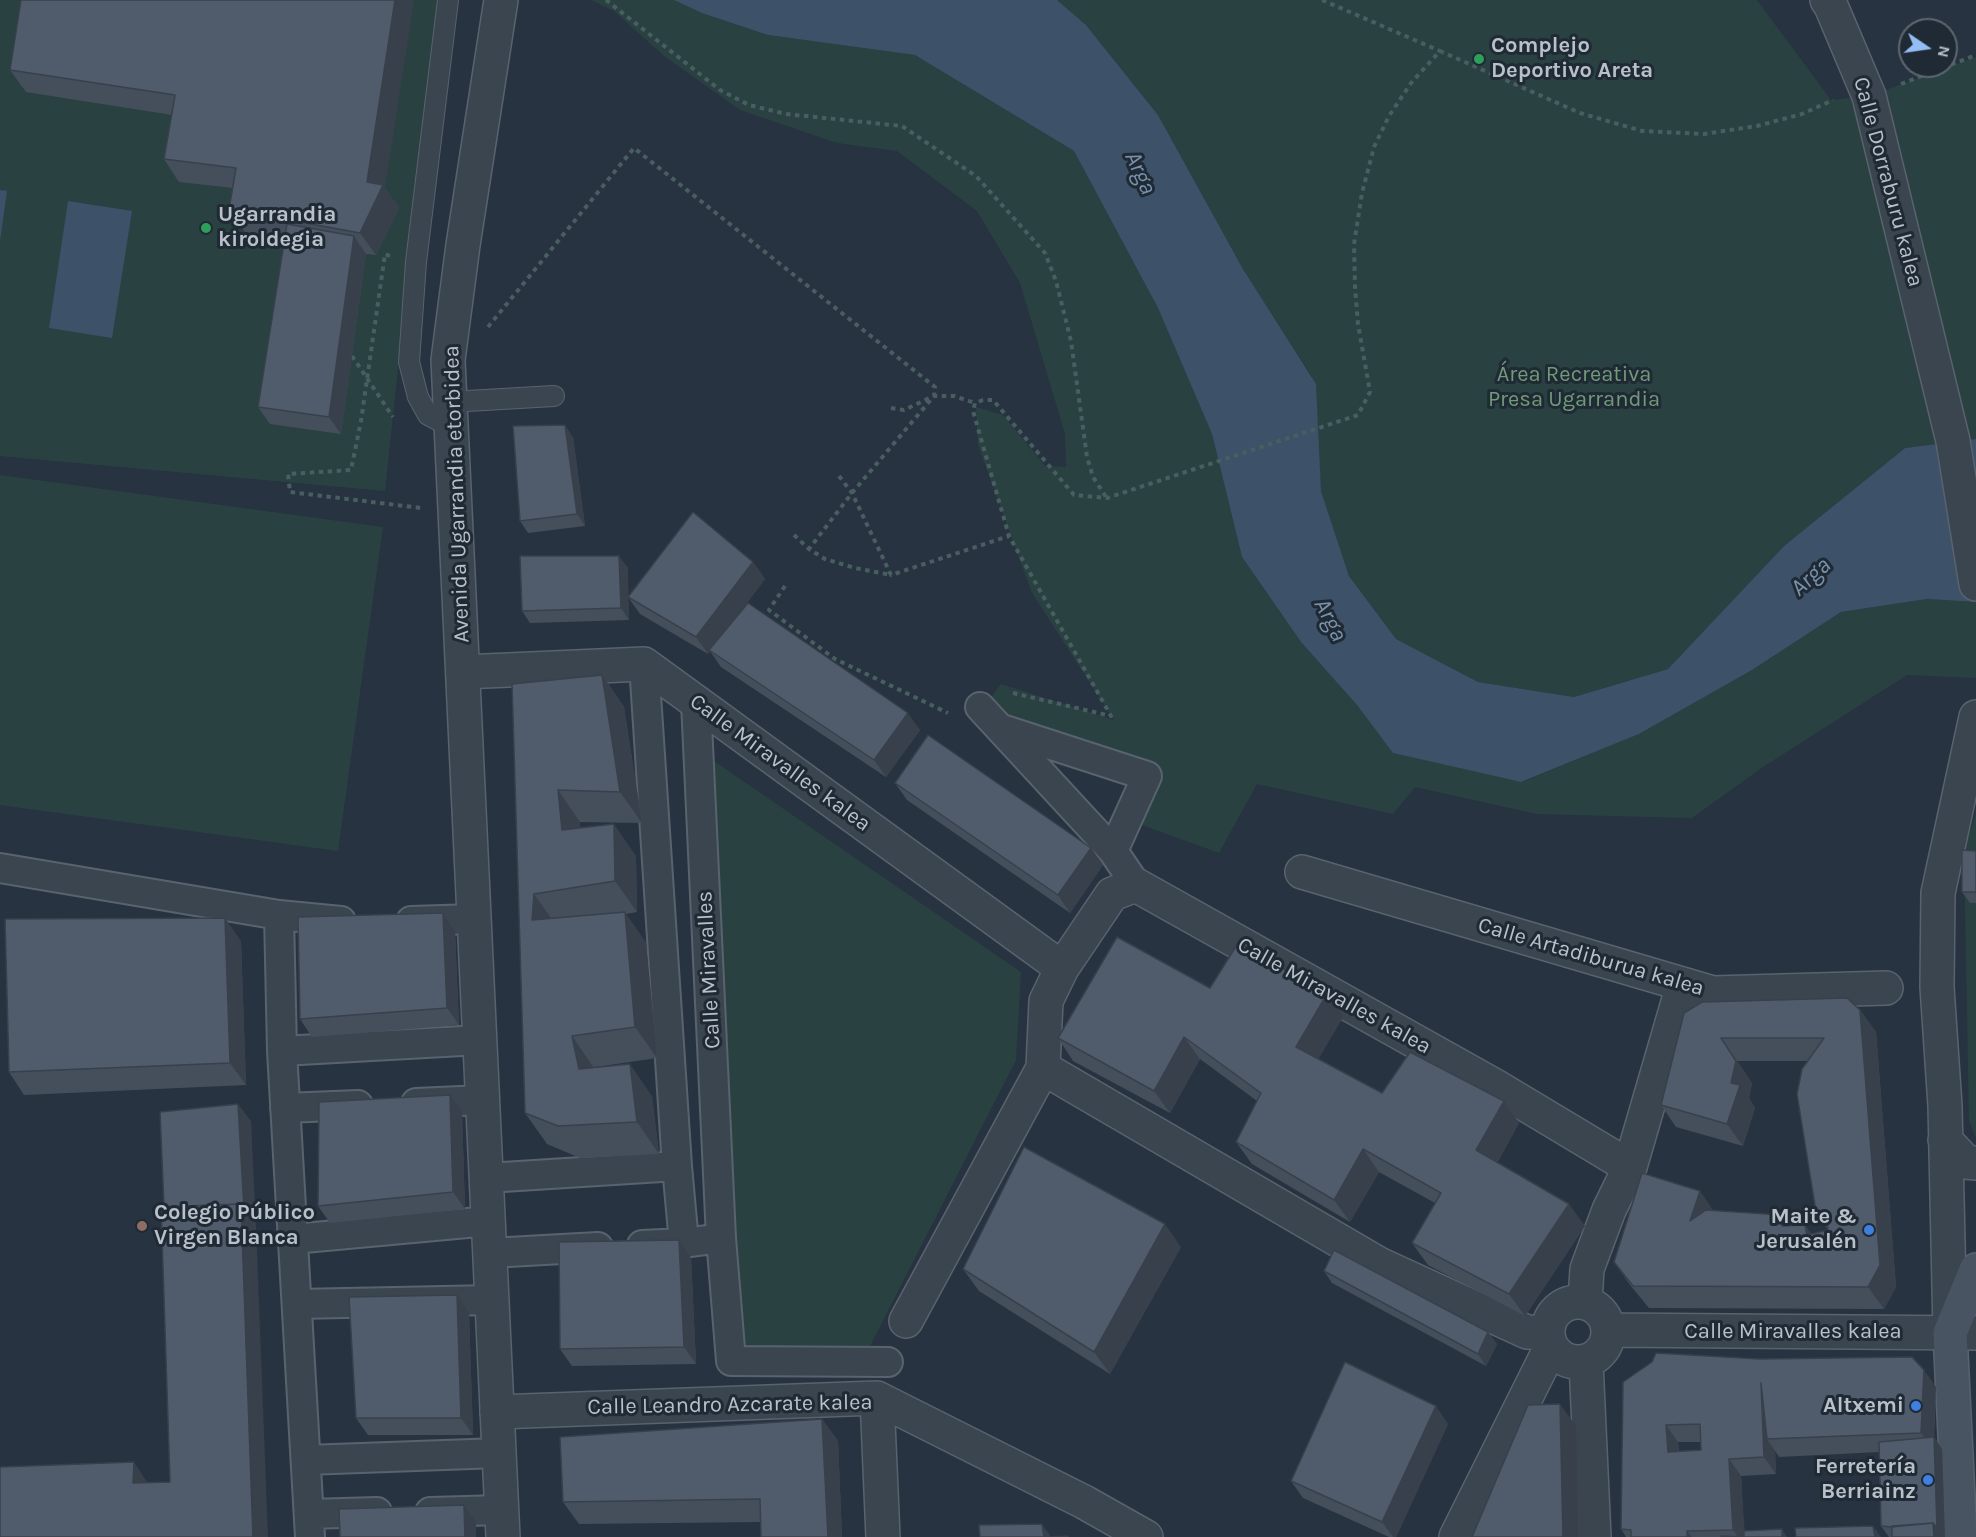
<!DOCTYPE html>
<html>
<head>
<meta charset="utf-8">
<style>
	body { margin:0 }
	#map { position:relative; width:1976px; height:1537px; overflow:hidden; background:#273340; font-family:Karla,sans-serif }
	canvas { display:block }
	.north { position:absolute; left:1898px; top:18px; width:60px; height:60px; box-sizing:border-box; background:#202a35; border:2px solid #5d6671; border-radius:50%; rotate:103deg; font-size:16px; font-weight:700; line-height:24px; text-align:center; color:#b8c0ca }
	.north::after { content:''; display:block; margin:auto; width:21px; height:27px; background:#93bdf4; clip-path:polygon(50% 0,100% 100%,50% 72%,0 100%) }
</style>
</head>
<body>
<div id="map">
<canvas width="1976" height="1537"></canvas>
<div class="north">N</div>
</div>
<script>
const context = document.querySelector('canvas').getContext('2d');
context.lineJoin = 'round';
function fillPath(path, color) { context.fillStyle = color; context.fill(path, 'evenodd'); }
const shape = rows => new Path2D(rows.map(r => 'M' + r).join(''));
function stroke(path, color, width, dash) { context.strokeStyle = color; context.lineWidth = width; context.lineCap = dash ? 'butt' : 'round'; context.setLineDash(dash || []); context.stroke(path); }
function write(font, color, halo, rows, align = 'center') {
  context.font = font + ' Karla,sans-serif'; context.lineWidth = 6; context.setLineDash([]); context.textBaseline = 'middle'; context.strokeStyle = halo; context.fillStyle = color; for (const [text, x, y, turn = 0] of rows) {
    context.save(); context.translate(x, y); context.rotate((+turn || 0) * Math.PI / 180); context.textAlign = isNaN(turn) ? turn : align; if (halo) context.strokeText(text, 0, 0); context.fillText(text, 0, 0); context.restore();
  }
}
fillPath(shape([
	[0,0,437,0,385,491,0,456],
	[591,0,676,0,768,35,915,55,1074,151,1158,308,1212,434,1242,557,1301,642,1357,705,1394,753,1522,782,1639,734,1752,670,1841,612,1927,599,1976,602,1976,678,1907,675,1763,767,1692,818,1537,814,1415,787,1393,814,1257,784,1219,853,1131,821,1157,771,983,708,1001,684,1114,720,1032,593,978,445,976,407,1003,415,1045,466,1066,467,1065,434,1020,283,977,211,897,151,837,143,740,110,664,56,614,11],
	[1057,0,1757,0,1831,100,1869,96,1976,57,1976,439,1905,448,1784,546,1668,669,1574,697,1478,682,1396,639,1349,576,1321,491,1312,377,1243,269,1158,115,1086,25],
	[0,475,383,527,338,851,0,805],
	[698,750,1021,972,1016,1060,862,1362,731,1361],
	[1976,813,1976,1136,1975,1136,1969,1121,1964,852]
]), '#2a4142');
fillPath(shape([
	[674,0,1057,0,1086,25,1158,115,1243,269,1316,384,1321,491,1349,576,1396,639,1478,682,1574,697,1668,669,1784,546,1905,448,1976,439,1976,602,1927,599,1841,612,1752,670,1639,734,1521,782,1393,753,1357,705,1301,642,1242,557,1212,434,1158,308,1074,151,915,55,768,35,702,13],
	[0,190,7,191,0,241],
	[68,201,132,211,112,338,49,328]
]), '#3d5168');
const service = shape([
	[448,0,416,262,409,362,418,397,428,415,451,427],
	[450,402,554,396]
]);
const pedestrian = shape([
	[696,702,721,1238],
	[980,707,1113,851,1136,885],
	[1002,729,1147,776,1113,851],
	[0,868,279,915,341,921],
	[279,915,282,1051,310,1537],
	[411,921,474,919],
	[282,1051,480,1040],
	[416,1103,483,1100],
	[285,1108,358,1105],
	[677,1166,684,1243],
	[487,1178,677,1166,644,664],
	[293,1239,489,1221],
	[642,1245,684,1243,721,1238,731,1361,888,1362],
	[490,1253,598,1247],
	[297,1304,492,1300],
	[306,1460,499,1453],
	[430,1512,502,1510],
	[309,1514,377,1512]
]);
const minor = shape([
	[1827,0,1831,6,1869,96,1953,441,1976,584],
	[463,672,644,664,1062,968],
	[1302,872,1713,993,1886,988],
	[1945,1140,1966,1162,1976,1163],
	'1548 1332a30 30 0 1 1 60 0a30 30 0 1 1-60 0Z',
	[1585,1302,1587,1269,1609,1210,1630,1167,1683,985],
	[906,1321,1043,1068],
	[1609,1330,1976,1333],
	[1548,1333,1527,1332,1379,1264,1043,1068,1046,1001,1062,968,1112,894,1136,885,1495,1086,1630,1167],
	[1950,1333,1945,1106,1937,987,1938,893,1976,717],
	[1586,1362,1594,1537],
	[877,1398,883,1537],
	[497,1412,877,1398,1084,1502,1146,1537],
	[1456,1537,1551,1347]
]);
const tertiary = shape([
	[501,0,463,245,448,360,503,1537]
]);
const secondary = shape([
	[1960,1537,1950,1333,1976,1270]
]);
stroke(service, '#59636d', 22);
stroke(pedestrian, '#59636d', 32);
stroke(minor, '#59636d', 36);
stroke(tertiary, '#59636d', 36);
stroke(secondary, '#59636d', 36);
stroke(shape([
	[606,0,720,90,749,105,786,114,902,126,976,176,1045,253,1056,281,1071,341,1087,457,1093,477,1106,497],
	[1322,0,1440,51],
	[1901,84,1976,55],
	[390,256,385,254,361,421,351,470,288,474,290,492,421,508],
	[488,327,634,148,935,387,934,396,852,493,809,549],
	[891,408,904,410,934,396,954,396,975,403],
	[839,476,852,493,891,575,1009,536],
	[794,535,809,549,825,559,855,568,891,575],
	[785,586,769,610,835,659,948,713],
	[1013,693,1111,716,1009,536,973,411,975,403,983,400,993,400,1074,495,1107,498,1358,415,1370,392,1358,324,1355,287,1354,244,1362,193,1374,147,1389,116,1411,83,1440,51,1580,113,1642,131,1704,134,1757,126,1802,114,1833,100]
]), '#495e60', 4, [4.5, 4.5]);
stroke(service, '#3b4550', 20);
stroke(pedestrian, '#3b4550', 28);
stroke(minor, '#3b4550', 33);
stroke(tertiary, '#3b4550', 33);
stroke(secondary, '#495463', 33);
stroke(shape([
	[352,356,393,417]
]), '#495e60', 4, [4.5, 4.5]);
fillPath(shape([
	[21,0,385,188,399,208,376,255,366,254,341,434,270,424,258,407,285,239,245,232,229,209,233,188,179,182,164,159,172,115,26,92,10,70],
	[573,437,585,526,528,533,520,521],
	[753,562,765,579,737,616,920,730,886,777,721,667,710,651,708,654,640,614,628,597,629,620,530,623,522,611,628,568,628,597],
	[602,675,624,707,642,823,580,822,580,828,636,856,637,912,626,914,646,943,657,1058,596,1067,652,1096,659,1154,580,1158,547,1144,525,1113,512,684],
	[895,783,1091,848,1103,865,1070,913,907,800],
	[1976,851,1976,903,1970,903,1962,892],
	[443,913,455,931,459,1025,312,1037,300,1019],
	[241,941,246,1085,24,1095,9,1072],
	[1210,988,1343,1017,1318,1059,1382,1093,1504,1101,1519,1123,1497,1163,1585,1226,1525,1316,1428,1265,1412,1243,1435,1203,1379,1172,1350,1222,1252,1164,1236,1142,1257,1101,1200,1059,1170,1113,1073,1061,1058,1038],
	[1860,1010,1876,1032,1896,1287,1884,1309,1649,1308,1630,1285,1614,1262,1714,1211,1789,1226,1805,1225,1811,1234,1828,1230,1816,1212,1808,1061,1737,1061,1752,1083,1749,1098,1755,1108,1743,1146,1676,1127,1661,1105,1684,1013],
	[462,1112,465,1209,330,1223,318,1206],
	[1181,1247,1110,1374,979,1291,963,1269],
	[691,1258,696,1364,572,1366,560,1349],
	[1324,1271,1488,1332,1497,1344,1486,1366,1332,1283],
	[469,1312,473,1435,368,1435,356,1418],
	[1623,1382,1936,1387,1934,1437,1942,1449,1945,1537,1889,1537,1881,1526,1880,1452,1779,1457,1775,1451,1776,1474,1741,1476,1744,1531,1787,1537,1626,1537,1621,1529],
	[1678,1442,1700,1442,1701,1450,1679,1451],
	[822,1419,838,1441,842,1537,761,1537,761,1522,579,1524,563,1502],
	[1448,1424,1396,1537,1389,1537,1303,1498,1291,1481]
]), '#454f5c');
fillPath(shape([
	[395,0,414,0,385,188,399,208,376,255,360,233],
	[354,236,366,254,341,434,329,417],
	[565,425,573,437,585,526,577,514],
	[619,556,628,568,629,620,621,608],
	[753,562,765,579,708,654,696,637],
	[602,675,624,707,642,823,620,792],
	[908,713,920,730,886,777,874,760],
	[558,790,580,822,584,861,562,830],
	[614,824,636,856,637,912,615,881],
	[1091,848,1103,865,1070,913,1058,895],
	[534,894,556,925,532,920],
	[625,912,646,943,657,1058,635,1027],
	[443,913,455,931,459,1025,447,1008],
	[225,918,241,941,246,1085,230,1063],
	[1327,994,1343,1017,1312,1070,1296,1047],
	[1860,1010,1876,1032,1896,1287,1884,1309,1868,1287],
	[572,1036,594,1068,579,1069],
	[1184,1037,1200,1059,1170,1113,1154,1091],
	[1721,1038,1752,1083,1749,1098,1755,1108,1743,1146,1727,1124,1731,1083],
	[630,1064,652,1096,659,1154,637,1122],
	[450,1095,462,1112,465,1209,453,1192],
	[1504,1101,1519,1123,1492,1173,1476,1150],
	[238,1104,251,1121,256,1226,268,1537,253,1537,241,1204],
	[1363,1149,1379,1172,1350,1222,1334,1200],
	[1700,1191,1716,1214,1690,1221],
	[1569,1204,1585,1226,1525,1316,1509,1294],
	[1781,1215,1796,1237,1782,1226],
	[1165,1224,1181,1247,1110,1374,1094,1352],
	[1805,1225,1821,1247,1807,1235],
	[679,1240,691,1258,696,1364,684,1347],
	[457,1295,469,1312,473,1435,461,1418],
	[1488,1332,1497,1344,1486,1366,1478,1354],
	[1924,1370,1936,1387,1933,1450,1921,1433],
	[1761,1383,1767,1439,1775,1451,1776,1474,1764,1457],
	[1560,1404,1576,1426,1578,1537,1563,1537],
	[1436,1406,1448,1424,1396,1537,1393,1537,1382,1522],
	[822,1419,838,1441,842,1537,828,1537],
	[1666,1425,1678,1442,1680,1469,1668,1452],
	[1934,1437,1942,1449,1945,1537,1934,1537],
	[1729,1459,1741,1476,1745,1537,1738,1537,1733,1530],
	[134,1462,149,1485,133,1483],
	[464,1505,476,1522,476,1537,465,1537],
	[1042,1524,1051,1537,1044,1537],
	[1873,1526,1881,1537,1875,1537],
	[1782,1529,1787,1537,1782,1537],
	[1687,1531,1692,1537,1687,1537]
]), '#38404b');
const building = shape([
	[21,0,395,0,367,182,383,185,360,233,229,209,236,168,164,159,175,95,10,70,21,0],
	[287,224,354,236,329,417,258,407,287,224],
	[565,425,577,514,520,521,513,426,565,425],
	[693,512,753,562,696,637,628,597,693,512],
	[520,556,619,556,621,608,522,611,520,556],
	[748,603,908,713,874,760,709,650,748,603],
	[602,675,620,792,558,790,562,830,614,824,615,881,534,894,532,920,625,912,635,1027,572,1036,579,1069,630,1064,637,1122,558,1126,525,1113,512,684,602,675],
	[928,735,1091,848,1058,895,895,783,928,735],
	[1962,850,1976,851,1976,892,1962,892,1962,850],
	[443,913,447,1008,300,1019,298,917,443,913],
	[225,918,230,1063,9,1072,5,919,225,918],
	[1117,937,1210,988,1238,943,1327,994,1296,1047,1382,1093,1410,1052,1504,1101,1476,1150,1569,1204,1509,1294,1412,1243,1441,1193,1363,1149,1334,1200,1236,1142,1261,1093,1184,1037,1154,1091,1058,1038,1117,937],
	[1847,998,1860,1010,1880,1265,1868,1287,1633,1286,1614,1262,1642,1173,1700,1191,1690,1221,1706,1210,1781,1215,1782,1226,1805,1225,1807,1235,1828,1230,1826,1213,1816,1212,1797,1094,1802,1069,1824,1038,1721,1038,1736,1061,1731,1083,1740,1085,1727,1124,1661,1105,1684,1013,1702,1002,1847,998],
	[450,1095,453,1192,318,1206,319,1102,450,1095],
	[238,1104,244,1209,241,1204,164,1207,160,1112,238,1104],
	[1024,1147,1165,1224,1094,1352,963,1269,1024,1147],
	[241,1204,253,1537,0,1537,0,1467,134,1462,133,1483,170,1482,161,1207,241,1204],
	[679,1240,684,1347,560,1349,559,1242,679,1240],
	[1334,1250,1488,1332,1478,1354,1324,1271,1334,1250],
	[457,1295,461,1418,356,1418,349,1297,457,1295],
	[1656,1353,1760,1359,1912,1357,1924,1370,1921,1433,1767,1439,1761,1383,1764,1457,1729,1459,1733,1530,1687,1531,1687,1537,1631,1537,1631,1530,1621,1529,1623,1382,1652,1362,1656,1353],
	[1700,1424,1701,1450,1668,1452,1666,1425,1700,1424],
	[1345,1362,1436,1406,1382,1522,1291,1481,1345,1362],
	[1560,1404,1563,1537,1472,1537,1528,1405,1560,1404],
	[822,1419,828,1537,761,1537,760,1499,563,1502,560,1437,822,1419],
	[1934,1437,1937,1528,1933,1523,1892,1527,1881,1526,1879,1442,1934,1437],
	[464,1505,465,1537,340,1537,339,1509,464,1505],
	[1933,1523,1934,1537,1892,1537,1892,1526,1933,1523],
	[1042,1524,1044,1537,980,1537,979,1525,1042,1524],
	[1873,1526,1875,1537,1796,1537,1795,1528,1873,1526],
	[1782,1529,1782,1537,1744,1537,1744,1531,1782,1529],
	[1068,1536,1068,1537,1050,1537,1068,1536],
	[1721,1536,1744,1537,1721,1537,1721,1536]
]);
fillPath(building, '#505c6b');
stroke(building, '#38404b', 1.5);
for (const [x, y, r, color] of [
	[1479,59,6,"#2e9e5b"],
	[206,228,6,"#2e9e5b"],
	[142,1226,6,"#8d6e63"],
	[1869,1230,6,"#3f7fe0"],
	[1916,1406,6,"#3f7fe0"],
	[1928,1480,6,"#3f7fe0"]
]) { const dot = new Path2D(); dot.arc(x, y, r, 0, 2 * Math.PI); context.fillStyle = color; context.fill(dot); stroke(dot, '#202a35', 2); }
write('bold 22px', '#b8c0ca', '#202a35', [
	["Complejo",1491,46],
	["Deportivo Areta",1491,71],
	["Ugarrandia",218,215],
	["kiroldegia",218,240],
	["Colegio Público",154,1213],
	["Virgen Blanca",154,1238],
	["Maite &",1857,1217,"right"],
	["Jerusalén",1857,1242,"right"],
	["Altxemi",1904,1406,"right"],
	["Ferretería",1916,1467,"right"],
	["Berriainz",1916,1492,"right"]
], 'left');
write('22px', '#b8c0ca', '#202a35', [
	["Calle Dorraburu kalea",1888,182,75],
	["Avenida Ugarrandia etorbidea",457,494,-92],
	["Calle Miravalles kalea",780,763,36],
	["Calle Artadiburua kalea",1591,957,16],
	["Calle Miravalles",709,970,-93],
	["Calle Miravalles kalea",1334,996,29],
	["Calle Miravalles kalea",1793,1332],
	["Calle Leandro Azcarate kalea",730,1405,-1]
]);
write('22px', '#709a78', '#202a35', [
	["Área Recreativa",1574,375],
	["Presa Ugarrandia",1574,400]
]);
write('italic 24px', '#7992ac', '#202a35', [
	["Arga",1140,173,66],
	["Arga",1811,577,-42],
	["Arga",1330,620,63]
]);
</script>
</body>
</html>
